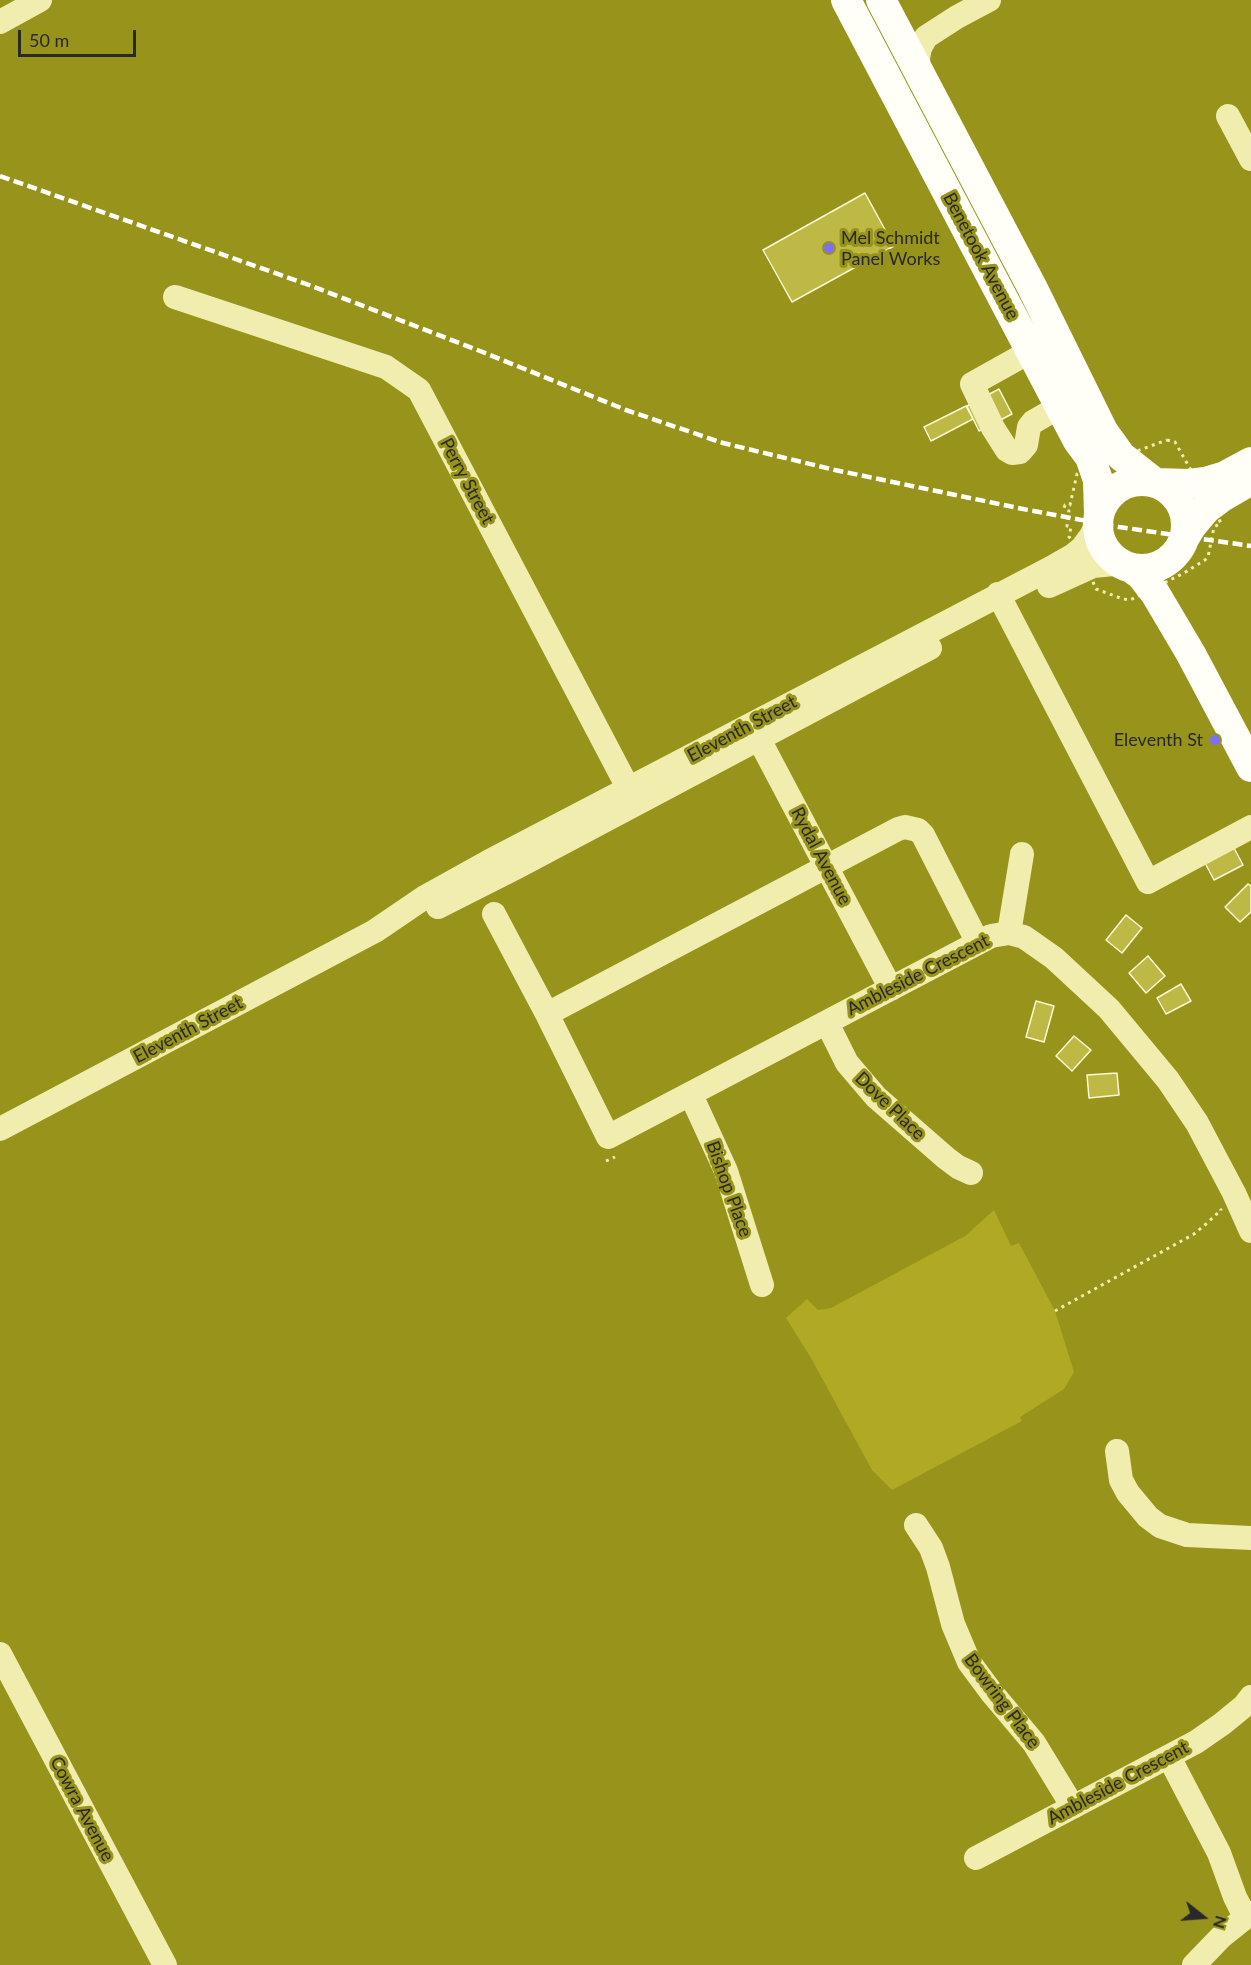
<!DOCTYPE html>
<html>
<head>
<meta charset="utf-8">
<style>
	body { margin:0 }
	#map { position:relative; width:1251px; height:1965px; overflow:hidden; background:#97931b; font-family:Lato,sans-serif }
	canvas { display:block }
	.north { position:absolute; left:1173px; top:1887px; width:60px; height:60px; -webkit-text-stroke:4px #97931b; paint-order:stroke; rotate:107deg; font-size:16px; font-weight:700; line-height:24px; text-align:center; color:#292929 }
	.north::after { content:''; display:block; margin:auto; width:21px; height:27px; background:#292929; clip-path:polygon(50% 0,100% 100%,50% 72%,0 100%) }
	.scale { position:absolute; left:18px; top:30px; width:118px; height:27px; box-sizing:border-box; border:3px solid #292929; border-top:0; padding-left:8px; font-size:18px; line-height:21px; white-space:nowrap; color:#292929; -webkit-text-stroke:4px #97931b; paint-order:stroke }
</style>
</head>
<body>
<div id="map">
<canvas width="1251" height="1965"></canvas>
<div class="north">N</div>
<div class="scale">50 m</div>
</div>
<script>
const context = document.querySelector('canvas').getContext('2d');
context.lineJoin = 'round';
function fillPath(path, color) { context.fillStyle = color; context.fill(path, 'evenodd'); }
const shape = rows => new Path2D(rows.map(r => 'M' + r).join(''));
function stroke(path, color, width, dash) { context.strokeStyle = color; context.lineWidth = width; context.lineCap = dash ? 'butt' : 'round'; context.setLineDash(dash || []); context.stroke(path); }
function write(font, color, halo, rows, align = 'center') {
  context.font = font + ' Lato,sans-serif'; context.lineWidth = 6; context.setLineDash([]); context.textBaseline = 'middle'; context.strokeStyle = halo; context.fillStyle = color; for (const [text, x, y, turn = 0] of rows) {
    context.save(); context.translate(x, y); context.rotate((+turn || 0) * Math.PI / 180); context.textAlign = isNaN(turn) ? turn : align; if (halo) context.strokeText(text, 0, 0); context.fillText(text, 0, 0); context.restore();
  }
}
fillPath(shape([
	[994,1210,1011,1246,1019,1243,1055,1311,1074,1372,1064,1389,1020,1417,1022,1421,892,1490,872,1470,811,1358,786,1318,807,1299,818,1310,831,1308,965,1236]
]), '#b0a924');
const building = shape([
	[865,193,894,246,792,302,763,250,865,193],
	[999,389,1012,414,979,431,967,406,999,389],
	[966,406,973,419,931,441,924,427,966,406],
	[1233,846,1243,865,1214,880,1204,861,1233,846],
	[1248,884,1251,886,1251,912,1240,922,1225,907,1248,884],
	[1126,915,1142,928,1122,953,1106,940,1126,915],
	[1148,956,1165,976,1146,993,1129,973,1148,956],
	[1181,984,1191,1001,1166,1014,1157,998,1181,984],
	[1036,1001,1054,1006,1044,1042,1026,1037,1036,1001],
	[1074,1036,1091,1050,1072,1071,1056,1056,1074,1036],
	[1117,1073,1119,1095,1089,1098,1087,1075,1117,1073]
]);
fillPath(building, '#beb944');
stroke(building, '#fbf9d6', 1.5);
stroke(shape([
	[1167,440,1175,442,1221,523,1214,527,1208,557,1205,560,1184,573,1130,600,1123,599,1096,589,1079,550,1073,540,1069,537,1071,527,1067,526,1069,511,1064,508,1065,505,1070,505,1077,474,1079,472,1167,440],
	[606,1161,615,1157],
	[1055,1311,1194,1234,1206,1224,1221,1210,1220,1209]
]), '#f0edaf', 3, [3, 4.5]);
stroke(shape([
	[0,22,40,0],
	[919,71,918,58,920,48,926,37,957,17,989,0],
	[1228,116,1251,159],
	[175,297,386,367,419,390,635,801],
	[1031,351,972,384,993,428,1007,450,1012,453,1020,452,1026,445,1029,427,1033,422,1059,407],
	[1049,586,1093,566,1114,564,1125,566],
	[998,594,1148,882,1251,827],
	[752,726,891,989],
	[438,907,517,867,930,648],
	[494,914,547,1014,608,1137,991,936,1009,933,1024,937,1054,958,1109,1009,1168,1080,1197,1123,1234,1193,1251,1231],
	[1009,933,1022,854],
	[547,1014,898,829,905,827,918,830,923,835,978,943],
	[827,1023,847,1063,876,1097,946,1158,958,1167,971,1173],
	[691,1095,726,1171,762,1285],
	[0,1129,375,931,425,897,488,862,1051,568,1072,556,1082,548,1091,536,1099,518],
	[1117,1451,1121,1480,1128,1493,1148,1517,1160,1526,1187,1535,1251,1538],
	[916,1525,931,1548,938,1567,953,1624,969,1662,992,1693,1034,1743,1073,1807],
	[0,1654,165,1965],
	[1169,1757,1219,1853,1235,1897,1245,1917],
	[976,1858,1196,1742,1222,1724,1244,1706,1251,1697],
	[1194,1965,1221,1937,1251,1913]
]), '#f0edaf', 24);
stroke(shape([
	[846,0,1078,441,1090,457,1098,480,1099,515],
	[881,0,1032,287,1103,431,1121,456,1154,482],
	'1098 525a44 44 0 1 1 88 0a44 44 0 1 1-88 0Z',
	[1156,483,1189,484,1205,482,1225,476,1251,462],
	[1185,537,1191,527,1206,509,1222,497,1251,480],
	[1131,568,1141,575,1155,593,1191,654,1251,767]
]), '#fffff8', 30);
stroke(shape([
	[0,176,309,285,480,351,626,410,723,443,835,470,1023,509,1119,527,1251,546]
]), '#fff', 4.5, [10, 4.5]);
for (const [x, y, r, color] of [
	[829,248,6,"#7e6eff"],
	[1215,740,6,"#7e6eff"]
]) { const dot = new Path2D(); dot.arc(x, y, r, 0, 2 * Math.PI); context.fillStyle = color; context.fill(dot); stroke(dot, '#97931b', 2); }
write('18px', '#292929', '#97931b', [
	["Mel Schmidt",841,238],
	["Panel Works",841,259],
	["Eleventh St",1203,740,"right"]
], 'left');
write('18px', '#292929', '#97931b', [
	["Benetook Avenue",981,256,62],
	["Perry Street",467,481,62],
	["Eleventh Street",742,729,-28],
	["Rydal Avenue",821,856,62],
	["Ambleside Crescent",918,975,-27],
	["Eleventh Street",188,1030,-28],
	["Dove Place",890,1106,44],
	["Bishop Place",729,1189,70],
	["Bowring Place",1002,1701,53],
	["Ambleside Crescent",1118,1783,-28],
	["Cowra Avenue",82,1809,62]
]);
</script>
</body>
</html>
